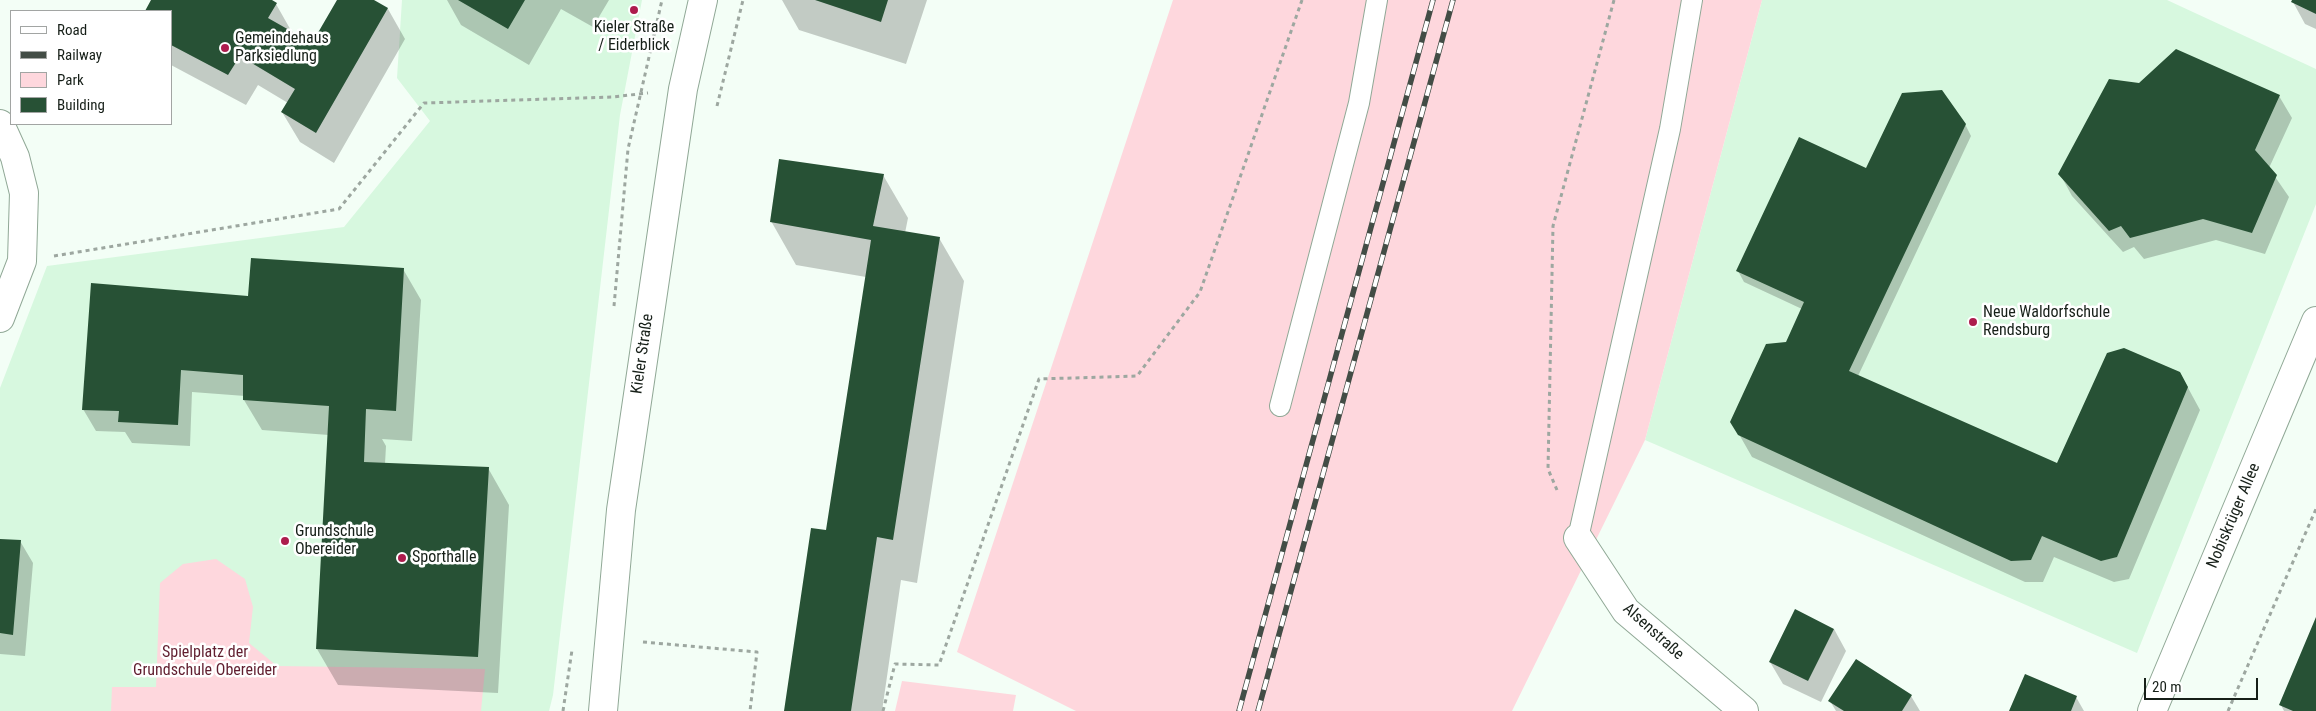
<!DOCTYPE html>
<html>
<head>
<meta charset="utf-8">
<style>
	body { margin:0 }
	#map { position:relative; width:2316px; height:711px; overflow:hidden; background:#f3fef6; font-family:"Roboto Condensed",sans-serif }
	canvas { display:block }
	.legend { position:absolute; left:10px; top:10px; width:162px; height:115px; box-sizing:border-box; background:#fff; border:1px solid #a2a5a3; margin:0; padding:6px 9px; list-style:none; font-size:15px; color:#161f18 }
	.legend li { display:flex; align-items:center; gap:10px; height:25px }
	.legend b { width:25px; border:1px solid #a2a5a3 }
	.scale { position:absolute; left:2144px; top:678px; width:114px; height:22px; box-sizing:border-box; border:2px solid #161f18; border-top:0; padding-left:6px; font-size:15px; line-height:18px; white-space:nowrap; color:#161f18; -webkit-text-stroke:4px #fff; paint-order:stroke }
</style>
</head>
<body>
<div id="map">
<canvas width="2316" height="711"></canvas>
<ul class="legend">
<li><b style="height:6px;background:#fff"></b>Road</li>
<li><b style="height:6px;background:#434d46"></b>Railway</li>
<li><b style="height:14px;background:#fed7dd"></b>Park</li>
<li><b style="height:14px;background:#275135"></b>Building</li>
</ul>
<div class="scale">20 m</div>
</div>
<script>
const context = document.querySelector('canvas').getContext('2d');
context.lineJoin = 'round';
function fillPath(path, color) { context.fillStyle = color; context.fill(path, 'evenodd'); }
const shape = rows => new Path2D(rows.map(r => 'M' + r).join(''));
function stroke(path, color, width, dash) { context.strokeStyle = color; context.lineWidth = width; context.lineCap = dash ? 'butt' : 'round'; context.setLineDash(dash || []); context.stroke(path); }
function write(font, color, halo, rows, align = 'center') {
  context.font = font + ' "Roboto Condensed",sans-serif'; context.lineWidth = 5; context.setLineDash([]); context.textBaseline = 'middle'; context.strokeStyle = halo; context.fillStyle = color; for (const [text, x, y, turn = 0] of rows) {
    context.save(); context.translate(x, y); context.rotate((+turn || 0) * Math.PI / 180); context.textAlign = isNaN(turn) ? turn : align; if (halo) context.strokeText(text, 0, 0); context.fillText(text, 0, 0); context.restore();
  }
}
fillPath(shape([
	[402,0,642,0,620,115,553,695,549,711,0,711,0,388,47,266,344,227,430,121,397,78],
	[1762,0,2167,0,2316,69,2316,204,2137,653,1645,440]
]), '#d7f8df');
fillPath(shape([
	[1173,0,1762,0,1645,440,1512,711,1076,711,957,652],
	[216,559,245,579,253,607,249,643,277,666,485,669,481,711,111,711,112,687,156,687,160,583,183,564],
	[902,681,1016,695,1013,711,895,711]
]), '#fed7dd');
fillPath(shape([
	[153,0,269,0,276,4,293,34,312,45,338,0,371,0,388,9,405,39,334,163,300,142,282,112,288,103,258,85,246,105,171,65,171,11,146,11],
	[447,0,609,0,593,27,561,9,529,65,461,25],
	[782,0,927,0,906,64,799,30],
	[2293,0,2316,0,2316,29,2305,24,2293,2],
	[2139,85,2279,96,2292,118,2269,168,2289,197,2265,254,2216,240,2144,259,2134,247,2123,252,2072,196,2060,174],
	[1965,124,1971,136,1858,376,2058,465,2180,373,2200,410,2129,579,2114,582,2054,557,2043,582,2025,582,1752,457,1732,422,1787,343,1802,309,1744,282,1738,271,1867,170],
	[883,175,908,218,905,233,939,238,964,281,917,583,901,580,882,711,785,711,827,531,866,277,796,265,771,221],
	[403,269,421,300,412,441,382,439,386,446,385,464,488,468,509,505,498,693,338,685,317,649,329,435,262,430,244,400,245,396,192,392,190,446,132,443,125,432,96,431,83,409,248,297],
	[0,540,20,541,33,563,25,656,0,654],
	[2316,621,2316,711,2284,711,2281,705],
	[1834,629,1846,651,1821,702,1783,684,1770,662],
	[1911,696,1920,711,1836,711,1830,701],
	[2076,697,2084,711,2010,711]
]), '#0003');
fillPath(shape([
	[151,0,272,0,277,3,268,18,312,43,337,0,374,0,388,8,316,133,281,112,295,89,240,56,228,75,171,45,171,11,145,11],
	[458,0,525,0,508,29],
	[815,0,888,0,881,22],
	[2292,0,2316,0,2316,14,2291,2],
	[2176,49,2280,95,2255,150,2277,175,2252,233,2203,219,2130,238,2121,226,2109,231,2058,174,2109,79,2139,83],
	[1942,90,1966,124,1849,371,2057,463,2107,353,2124,348,2180,372,2188,387,2117,557,2101,561,2042,536,2031,560,2011,561,1738,435,1730,422,1766,344,1786,342,1804,302,1736,271,1799,137,1866,168,1902,93],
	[779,159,884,174,873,226,940,237,893,540,877,537,851,711,784,711,811,528,826,530,871,240,770,222],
	[251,258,404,268,396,411,366,409,364,462,489,467,478,657,316,649,329,406,243,400,243,375,181,370,178,425,118,422,119,411,82,410,91,283,248,296],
	[0,539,21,540,13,635,0,633],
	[1795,609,1834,629,1808,681,1769,662],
	[2316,617,2316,711,2293,711,2279,705],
	[1856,659,1912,695,1902,711,1844,711,1828,701],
	[2025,674,2077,696,2071,711,2009,711]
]), '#275135');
const lane = shape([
	[1280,406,1359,103,1377,0],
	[1578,538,1670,129,1692,0]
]);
const street = shape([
	[0,124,15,157,24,193,22,261,0,318],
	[1578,538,1626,611,1744,711],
	[2152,711,2316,321]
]);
const secondary = shape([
	[603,711,621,510,683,89,703,0]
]);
stroke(lane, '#90a896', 22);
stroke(street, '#90a896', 30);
stroke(secondary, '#90a896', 30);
stroke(shape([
	[717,106,743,0],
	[54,256,339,209,424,103,612,97,648,93],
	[614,306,628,149,662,0],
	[1557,490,1548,469,1553,226,1614,0],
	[643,642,757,652,750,711],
	[563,711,572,650],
	[883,711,895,664,939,665,1039,379,1137,376,1200,292,1302,0],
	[2228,711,2316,509]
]), '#9da7a0', 3, [4, 4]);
stroke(lane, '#fff', 20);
stroke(street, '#fff', 28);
stroke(secondary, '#fff', 28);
const rail = shape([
	[1239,711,1433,0],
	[1258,711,1453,0]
]);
stroke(rail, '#434d46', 5.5);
stroke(rail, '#fff', 4, [11]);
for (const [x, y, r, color] of [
	[634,10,5,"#ad1c4d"],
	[225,48,5,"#ad1c4d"],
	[1973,322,5,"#ad1c4d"],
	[285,541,5,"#ad1c4d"],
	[402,558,5,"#ad1c4d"]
]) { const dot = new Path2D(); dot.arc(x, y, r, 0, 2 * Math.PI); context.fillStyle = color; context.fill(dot); stroke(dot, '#fff', 2); }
write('16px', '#161f18', '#fff', [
	["Kieler Straße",634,28,"center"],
	["/ Eiderblick",634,46,"center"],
	["Gemeindehaus",235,39],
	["Parksiedlung",235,57],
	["Neue Waldorfschule",1983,313],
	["Rendsburg",1983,331],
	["Grundschule",295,532],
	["Obereider",295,550],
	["Sporthalle",412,558]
], 'left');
write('16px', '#161f18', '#fff', [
	["Kieler Straße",643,354,-82],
	["Nobiskrüger Allee",2234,516,-67],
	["Alsenstraße",1653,632,42]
]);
write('16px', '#601e2f', '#fff', [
	["Spielplatz der",205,653],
	["Grundschule Obereider",205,671]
]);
</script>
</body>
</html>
